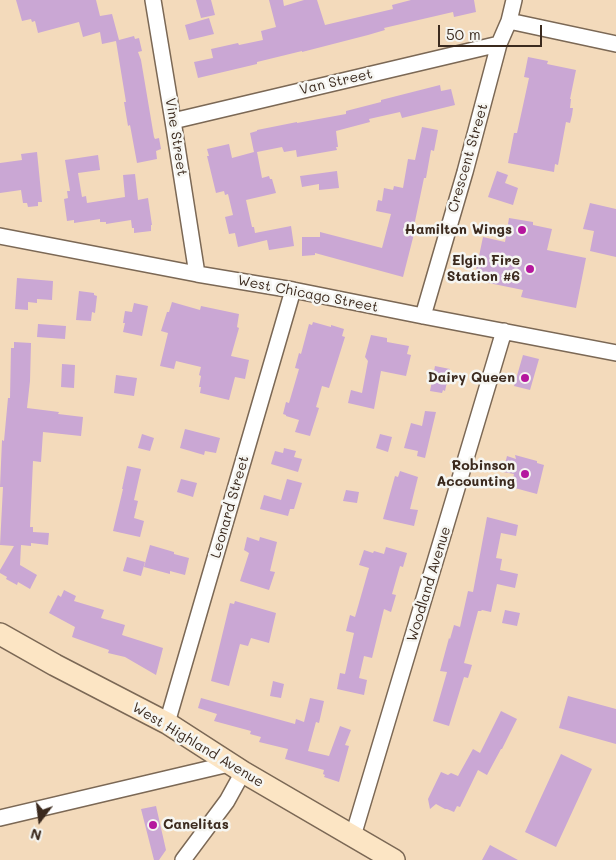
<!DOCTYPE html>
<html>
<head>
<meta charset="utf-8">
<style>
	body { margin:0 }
	#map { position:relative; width:616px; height:860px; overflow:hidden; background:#f3dabb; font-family:Mali,sans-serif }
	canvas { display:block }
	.north { position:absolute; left:15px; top:795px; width:50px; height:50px; -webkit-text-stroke:4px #f6f6f2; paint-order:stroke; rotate:195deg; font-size:14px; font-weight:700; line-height:20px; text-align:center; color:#3b2a1e }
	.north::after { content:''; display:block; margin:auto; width:18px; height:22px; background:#3b2a1e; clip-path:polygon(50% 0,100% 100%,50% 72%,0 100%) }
	.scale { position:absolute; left:438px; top:25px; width:104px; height:22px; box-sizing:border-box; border:2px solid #3b2a1e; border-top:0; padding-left:6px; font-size:15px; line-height:18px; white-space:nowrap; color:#3b2a1e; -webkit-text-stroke:4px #f6f6f2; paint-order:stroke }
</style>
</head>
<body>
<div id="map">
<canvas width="616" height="860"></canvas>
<div class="north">N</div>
<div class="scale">50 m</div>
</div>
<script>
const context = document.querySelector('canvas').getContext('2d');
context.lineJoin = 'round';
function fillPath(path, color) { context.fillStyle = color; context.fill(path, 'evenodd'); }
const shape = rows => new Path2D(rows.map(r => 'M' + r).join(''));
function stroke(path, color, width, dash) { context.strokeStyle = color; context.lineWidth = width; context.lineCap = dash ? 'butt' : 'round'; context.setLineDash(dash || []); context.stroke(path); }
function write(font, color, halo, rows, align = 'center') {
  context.font = font + ' Mali,sans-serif'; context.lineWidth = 5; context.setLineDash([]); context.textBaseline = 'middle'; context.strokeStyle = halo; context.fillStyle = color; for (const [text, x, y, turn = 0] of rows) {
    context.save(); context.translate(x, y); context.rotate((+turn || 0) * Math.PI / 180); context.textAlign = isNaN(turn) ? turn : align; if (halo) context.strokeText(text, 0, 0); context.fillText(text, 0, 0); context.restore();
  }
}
fillPath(shape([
	[16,0,96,0,100,16,112,14,119,40,134,36,135,39,139,38,142,51,138,52,141,60,154,137,155,139,159,138,161,149,156,151,157,159,137,163,130,125,128,126,124,102,126,102,116,41,102,44,100,32,83,37,79,22,38,33,35,21,32,22,31,19,22,21],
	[196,0,211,0,215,15,201,18],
	[269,0,283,0,284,6,304,0,317,0,325,25,393,9,392,5,411,0,474,0,476,12,454,17,453,12,384,28,385,30,368,35,302,52,302,51,257,62,257,64,198,78,194,62,213,58,211,49,238,43,239,45,263,40,261,31,276,27],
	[209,18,214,34,189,40,185,25],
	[528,57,548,61,547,64,576,70,570,99,571,99,570,108,573,108,572,115,570,123,566,122,558,165,555,164,554,172,508,163,514,133,517,133,529,78,524,77],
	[440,85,441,91,451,89,455,105,402,118,400,112,369,119,370,122,336,131,338,147,336,147,337,150,297,157,296,150,284,152,282,147,257,152,262,178,269,176,270,179,272,179,276,193,246,200,252,227,254,227,255,233,291,226,294,246,269,250,267,240,238,247,235,233,229,234,225,217,233,215,228,194,225,195,224,191,216,193,207,156,209,156,207,149,229,144,232,158,254,152,250,133,257,131,257,130,297,122,297,123,346,114,346,111,381,102,381,100],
	[422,127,438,130,434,151,431,150,426,178,424,178,414,226,416,226,403,277,315,253,315,255,302,256,302,237,320,237,320,232,382,248,391,214,376,211,378,200,382,201,384,188,393,190,394,186,403,188,408,159,415,160],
	[37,152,42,202,38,202,38,206,28,207,27,203,23,203,21,190,0,193,0,163,22,160,21,154],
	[98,155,100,170,78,173,82,197,86,196,87,203,125,197,123,175,135,174,138,200,148,198,152,225,151,225,151,231,134,233,134,228,132,228,131,220,106,224,106,222,100,222,100,219,74,223,74,220,67,221,64,199,68,198,67,191,70,191,65,160],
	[337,171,339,188,319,190,319,184,302,187,300,176],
	[497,171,508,175,505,183,518,188,513,205,488,197],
	[590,203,616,209,616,257,590,251,594,231,583,229],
	[509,218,533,222,533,225,552,229,547,250,586,258,576,308,521,297,523,290,474,280,483,237,505,242],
	[17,278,53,281,52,300,37,299,37,303,28,302,28,310,15,309],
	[79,291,94,293,94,295,97,296,95,313,92,312,91,321,76,320],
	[172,302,200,310,201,306,239,314,237,327,239,328,231,356,249,360,245,379,235,377,229,400,200,393,201,387,199,387,201,376,199,375,201,367,176,361,174,369,160,366,168,333,161,331,167,312,169,312],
	[134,303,148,306,142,336,123,332,125,323,123,323,125,311,132,312],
	[313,322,331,327,331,325,344,329,342,336,345,337,329,388,322,386,316,407,319,408,310,436,295,432,299,420,286,416,286,415,283,414,286,402,289,403,299,369,295,368,299,353,301,354,309,324,312,325],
	[38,324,66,326,65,339,37,337],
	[371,335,387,338,387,342,409,346,407,354,411,355,406,376,381,371,374,409,348,403,351,390,362,393,368,361,365,357],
	[14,342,31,343,30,381,27,408,59,412,58,414,83,417,81,436,43,432,41,462,33,461,30,527,33,527,33,532,49,533,48,545,31,543,31,546,21,545,20,565,37,575,30,589,18,582,17,585,6,579,7,577,0,573,0,570,14,546,0,545,3,487,0,487,2,440,4,441,8,398,10,398,11,348,14,348],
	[523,355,539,359,530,390,514,386],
	[62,364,75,365,74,388,61,387],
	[435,366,450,369,448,383,447,382,445,391,443,390,442,393,430,391],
	[116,375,137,378,134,396,114,393],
	[425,411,436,412,425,458,417,456,418,451,404,448,411,423,422,426],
	[185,429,220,438,216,453,205,451,204,455,180,448],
	[142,434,154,438,150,451,138,448],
	[380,434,392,437,388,452,376,448],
	[284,448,296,451,294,457,302,459,298,472,271,464,275,451,283,453],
	[515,455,537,461,537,463,544,465,537,494,511,487,514,474,503,472,507,456,516,459],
	[127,466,141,469,134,500,138,501,134,518,144,521,140,537,113,531,123,489,122,489],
	[400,471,418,477,410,509,418,510,414,526,383,519,395,476,398,477],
	[181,479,197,483,193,497,177,492],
	[287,479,302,483,294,509,290,509,288,516,260,509,264,495,281,500],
	[346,490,359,492,357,503,343,501],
	[487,517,518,525,516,536,501,533,496,558,502,559,500,570,518,574,515,588,497,584,491,612,482,610,481,611,478,611,464,663,472,665,468,678,464,677,449,726,433,721,447,672,440,671,449,638,450,639,454,625,460,627,468,591,473,592],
	[247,537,259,541,260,537,277,542,270,571,275,572,269,590,240,581,249,553,244,550],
	[150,545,174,552,174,554,189,558,185,575,170,571,170,574,144,567],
	[386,547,407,553,403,567,400,566,392,594,396,595,391,612,384,609,372,658,364,656,359,678,367,680,364,695,337,689,340,673,345,674,354,633,346,631,350,615,355,617,369,568,359,565,364,550,373,553,374,551,384,554],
	[127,557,145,562,141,576,123,571],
	[64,590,76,596,74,601,104,610,101,618,125,625,122,635,163,648,156,675,125,657,108,653,109,650,72,637,75,627,49,613,58,595,61,597],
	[235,601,276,613,269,643,251,638,248,646,240,644,229,686,211,681,230,603,234,604],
	[505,610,520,613,517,626,502,623],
	[273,681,284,684,281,698,270,696],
	[568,696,616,709,616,744,559,728],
	[201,698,295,724,296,719,304,722,310,698,324,701,319,723,316,722,308,751,329,756,340,726,351,730,345,745,349,746,339,782,324,777,325,775,323,774,324,770,285,759,288,749,259,742,261,737,250,734,251,731,214,721,217,714,198,708],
	[501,711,517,719,502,749,501,749,487,775,478,770,460,807,457,806,454,812,447,809,445,809,436,804,430,809,428,799,441,772,448,775,451,773,458,776,473,749,480,753],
	[561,754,592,769,556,847,525,832],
	[156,806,166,850,159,860,154,860,141,809],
	[490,845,518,860,482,860]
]), '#caa7d4');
const street = shape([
	[153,0,173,121,197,274],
	[509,21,616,44],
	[173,121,499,44],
	[0,236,197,274,293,290,423,316,616,353],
	[423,316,465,172,499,44,509,21,514,0],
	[167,723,293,290],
	[0,818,229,764],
	[353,836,504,331],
	[183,860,227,801,243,772]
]);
const secondary = shape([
	[0,634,55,665,167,723,243,772,394,860]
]);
stroke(street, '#7b6855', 18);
stroke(secondary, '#7b6855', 24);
stroke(street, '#fff', 15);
stroke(secondary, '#fce5c4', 21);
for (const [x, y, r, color] of [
	[522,230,5,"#b5179e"],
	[530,269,5,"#b5179e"],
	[525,378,5,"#b5179e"],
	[525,474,5,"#b5179e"],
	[153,825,5,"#b5179e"]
]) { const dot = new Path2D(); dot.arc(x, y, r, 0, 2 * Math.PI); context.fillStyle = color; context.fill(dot); stroke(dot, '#f6f6f2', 2); }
write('14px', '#3b2a1e', '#f6f6f2', [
	["Van Street",336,82,-13],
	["Vine Street",176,137,81],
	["Crescent Street",468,158,-74],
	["West Chicago Street",308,294,11],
	["Leonard Street",230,507,-74],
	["Woodland Avenue",429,584,-73],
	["West Highland Avenue",198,745,31]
]);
write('bold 14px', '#3b2a1e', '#f6f6f2', [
	["Hamilton Wings",512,230],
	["Elgin Fire",520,261],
	["Station #6",520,277],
	["Dairy Queen",515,378],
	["Robinson",515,466],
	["Accounting",515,482],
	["Canelitas",163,825,"left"]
], 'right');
</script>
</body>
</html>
